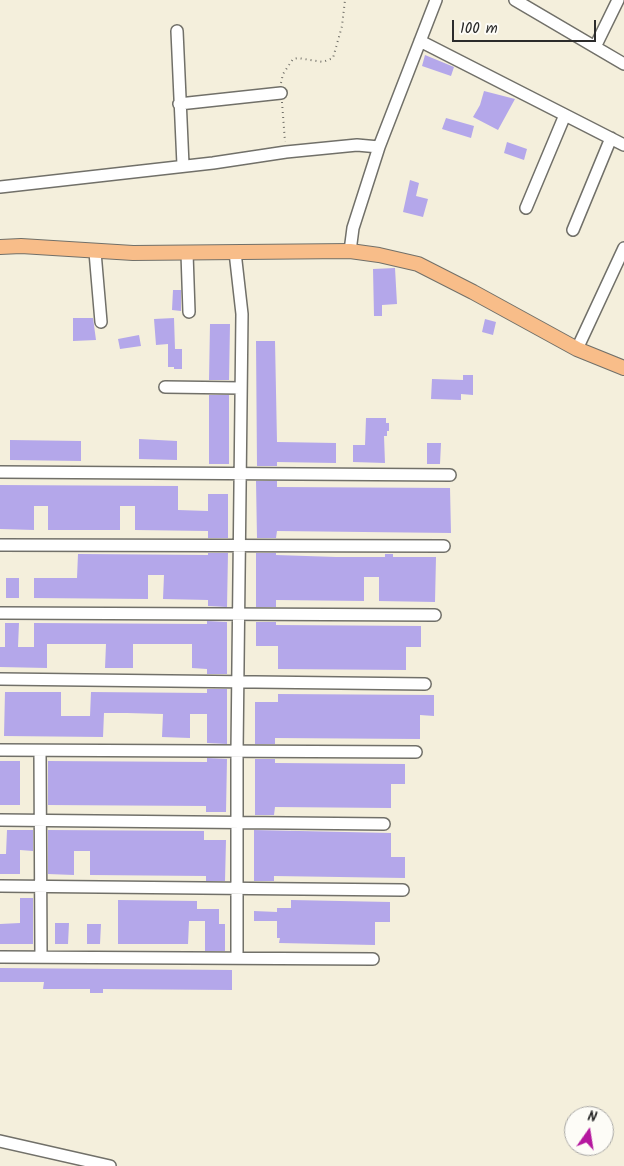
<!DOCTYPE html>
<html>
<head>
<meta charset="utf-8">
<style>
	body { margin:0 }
	#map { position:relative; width:624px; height:1166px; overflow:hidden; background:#f4efdc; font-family:Kalam,sans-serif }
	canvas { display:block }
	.north { position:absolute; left:564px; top:1106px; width:50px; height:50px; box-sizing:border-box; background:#fdfcf7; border:1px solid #a9a8a5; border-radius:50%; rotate:13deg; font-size:14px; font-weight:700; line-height:20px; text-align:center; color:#2b2b2b }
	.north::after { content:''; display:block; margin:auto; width:18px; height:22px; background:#b5179e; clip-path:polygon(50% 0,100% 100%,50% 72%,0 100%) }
	.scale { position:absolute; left:452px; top:20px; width:144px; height:22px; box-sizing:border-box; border:2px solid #2b2b2b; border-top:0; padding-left:6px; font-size:15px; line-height:18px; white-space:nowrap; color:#2b2b2b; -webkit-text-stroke:4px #fdfcf7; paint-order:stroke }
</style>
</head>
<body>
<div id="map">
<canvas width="624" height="1166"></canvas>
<div class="north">N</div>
<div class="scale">100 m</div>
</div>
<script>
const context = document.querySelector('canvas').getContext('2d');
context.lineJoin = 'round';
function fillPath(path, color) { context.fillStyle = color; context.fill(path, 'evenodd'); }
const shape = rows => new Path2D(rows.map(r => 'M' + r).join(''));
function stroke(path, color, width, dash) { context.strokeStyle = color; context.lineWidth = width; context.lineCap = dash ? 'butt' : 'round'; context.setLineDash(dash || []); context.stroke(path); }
fillPath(shape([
	[425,55,454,67,451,76,422,66],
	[484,91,515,99,498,130,473,117,480,105],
	[446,118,474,126,471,138,442,129],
	[507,142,527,149,524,160,504,153],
	[410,180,419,183,416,196,428,199,423,217,403,212],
	[395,268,397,304,382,305,382,316,374,316,373,269],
	[173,290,181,290,181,311,172,310],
	[73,318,93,318,96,340,73,341],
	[174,318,175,349,182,349,182,369,174,369,174,367,168,367,168,344,156,345,154,319],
	[485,319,496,322,493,335,482,332],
	[210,324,230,324,229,380,209,380],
	[139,335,141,346,120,349,118,339],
	[256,341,275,341,277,442,336,443,336,463,277,462,277,466,257,466],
	[463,375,473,375,473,395,461,394,461,400,431,399,432,379,463,380],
	[209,395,229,395,229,464,209,464],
	[366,418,386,418,386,423,389,423,389,431,387,431,387,436,384,436,385,463,353,462,353,445,365,445],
	[139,439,177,441,177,460,139,459],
	[10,440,81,441,81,461,10,460],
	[427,443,441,443,440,464,427,464],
	[256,481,277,481,277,487,450,488,451,533,277,531,276,538,257,538],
	[0,485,178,486,178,510,208,511,208,494,228,494,228,538,208,538,208,531,135,530,135,506,120,506,120,530,48,530,48,506,34,506,34,530,0,529],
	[208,553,228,553,227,607,208,606,208,600,163,599,164,575,148,575,148,599,34,598,34,578,77,578,78,554,208,555],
	[256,553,276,553,276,555,336,557,385,557,385,554,393,554,393,557,436,557,435,602,379,601,379,577,364,577,364,601,276,600,276,607,256,607],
	[6,578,19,578,19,598,6,598],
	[207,621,227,622,227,674,207,674,207,669,192,668,192,644,133,644,133,668,105,668,106,644,47,644,47,668,0,667,0,647,5,647,5,623,19,623,18,647,34,647,34,623,207,624],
	[256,622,276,622,276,625,421,626,421,647,406,647,406,670,278,669,278,646,256,646],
	[207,689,227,689,227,744,207,743,207,714,190,714,190,738,162,737,163,714,127,713,104,713,103,737,4,736,5,692,61,692,61,716,90,716,91,692,207,693],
	[278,694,434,695,434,716,420,715,420,739,275,738,275,744,255,744,255,702,278,702],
	[207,758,227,759,226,812,206,812,206,806,48,805,48,761,207,762],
	[255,759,275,759,275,763,405,764,405,784,391,784,391,808,275,807,274,815,255,815],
	[0,761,20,761,20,805,0,805],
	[7,830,33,830,33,851,20,850,20,874,0,874,0,854,6,854],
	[48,830,204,831,204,840,226,840,225,881,206,881,206,876,90,875,90,851,74,851,74,875,48,874],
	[254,830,391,833,391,857,405,857,405,878,274,876,274,881,254,881],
	[20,898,33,898,33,944,0,944,0,924,20,923],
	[118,900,197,901,197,909,219,909,219,924,225,924,225,951,205,951,205,921,189,921,188,944,118,944],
	[291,900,390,902,390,922,375,922,375,945,279,943,280,938,277,938,277,921,254,921,254,911,277,912,277,908,291,908],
	[55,923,69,923,68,944,55,944],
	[87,924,101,924,100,944,87,944],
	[0,968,232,970,232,990,103,989,103,993,90,993,90,989,43,989,44,982,0,982]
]), '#b4a7ea');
const minor = shape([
	[515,0,595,47,618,0],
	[177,31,183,165],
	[420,41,624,145],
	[595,47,624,64],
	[179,104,281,93],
	[0,187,213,163,286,152,357,145,379,147],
	[526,208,565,115],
	[573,230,611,138],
	[350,251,353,228,379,147,436,0],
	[95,252,101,322],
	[235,252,242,314,237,751,237,958],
	[187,253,189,312],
	[577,349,624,248],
	[165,387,241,388],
	[0,472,450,475],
	[0,545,444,546],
	[1,613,435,615],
	[0,679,425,684],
	[0,750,416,752],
	[40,751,41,957],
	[0,820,384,824],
	[0,886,403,890],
	[0,957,373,959],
	[0,1141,110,1166]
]);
const major = shape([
	[0,247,21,246,133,253,350,251,379,255,418,264,473,292,577,349,624,368]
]);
stroke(minor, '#717069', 14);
stroke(major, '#717069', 16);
stroke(shape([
	[281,83,283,74,293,59,298,58,323,62,333,58,342,26,345,0],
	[282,102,285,142]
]), '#717069', 2, [1, 4]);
stroke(minor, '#fff', 11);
stroke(major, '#f8bd89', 14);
</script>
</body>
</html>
